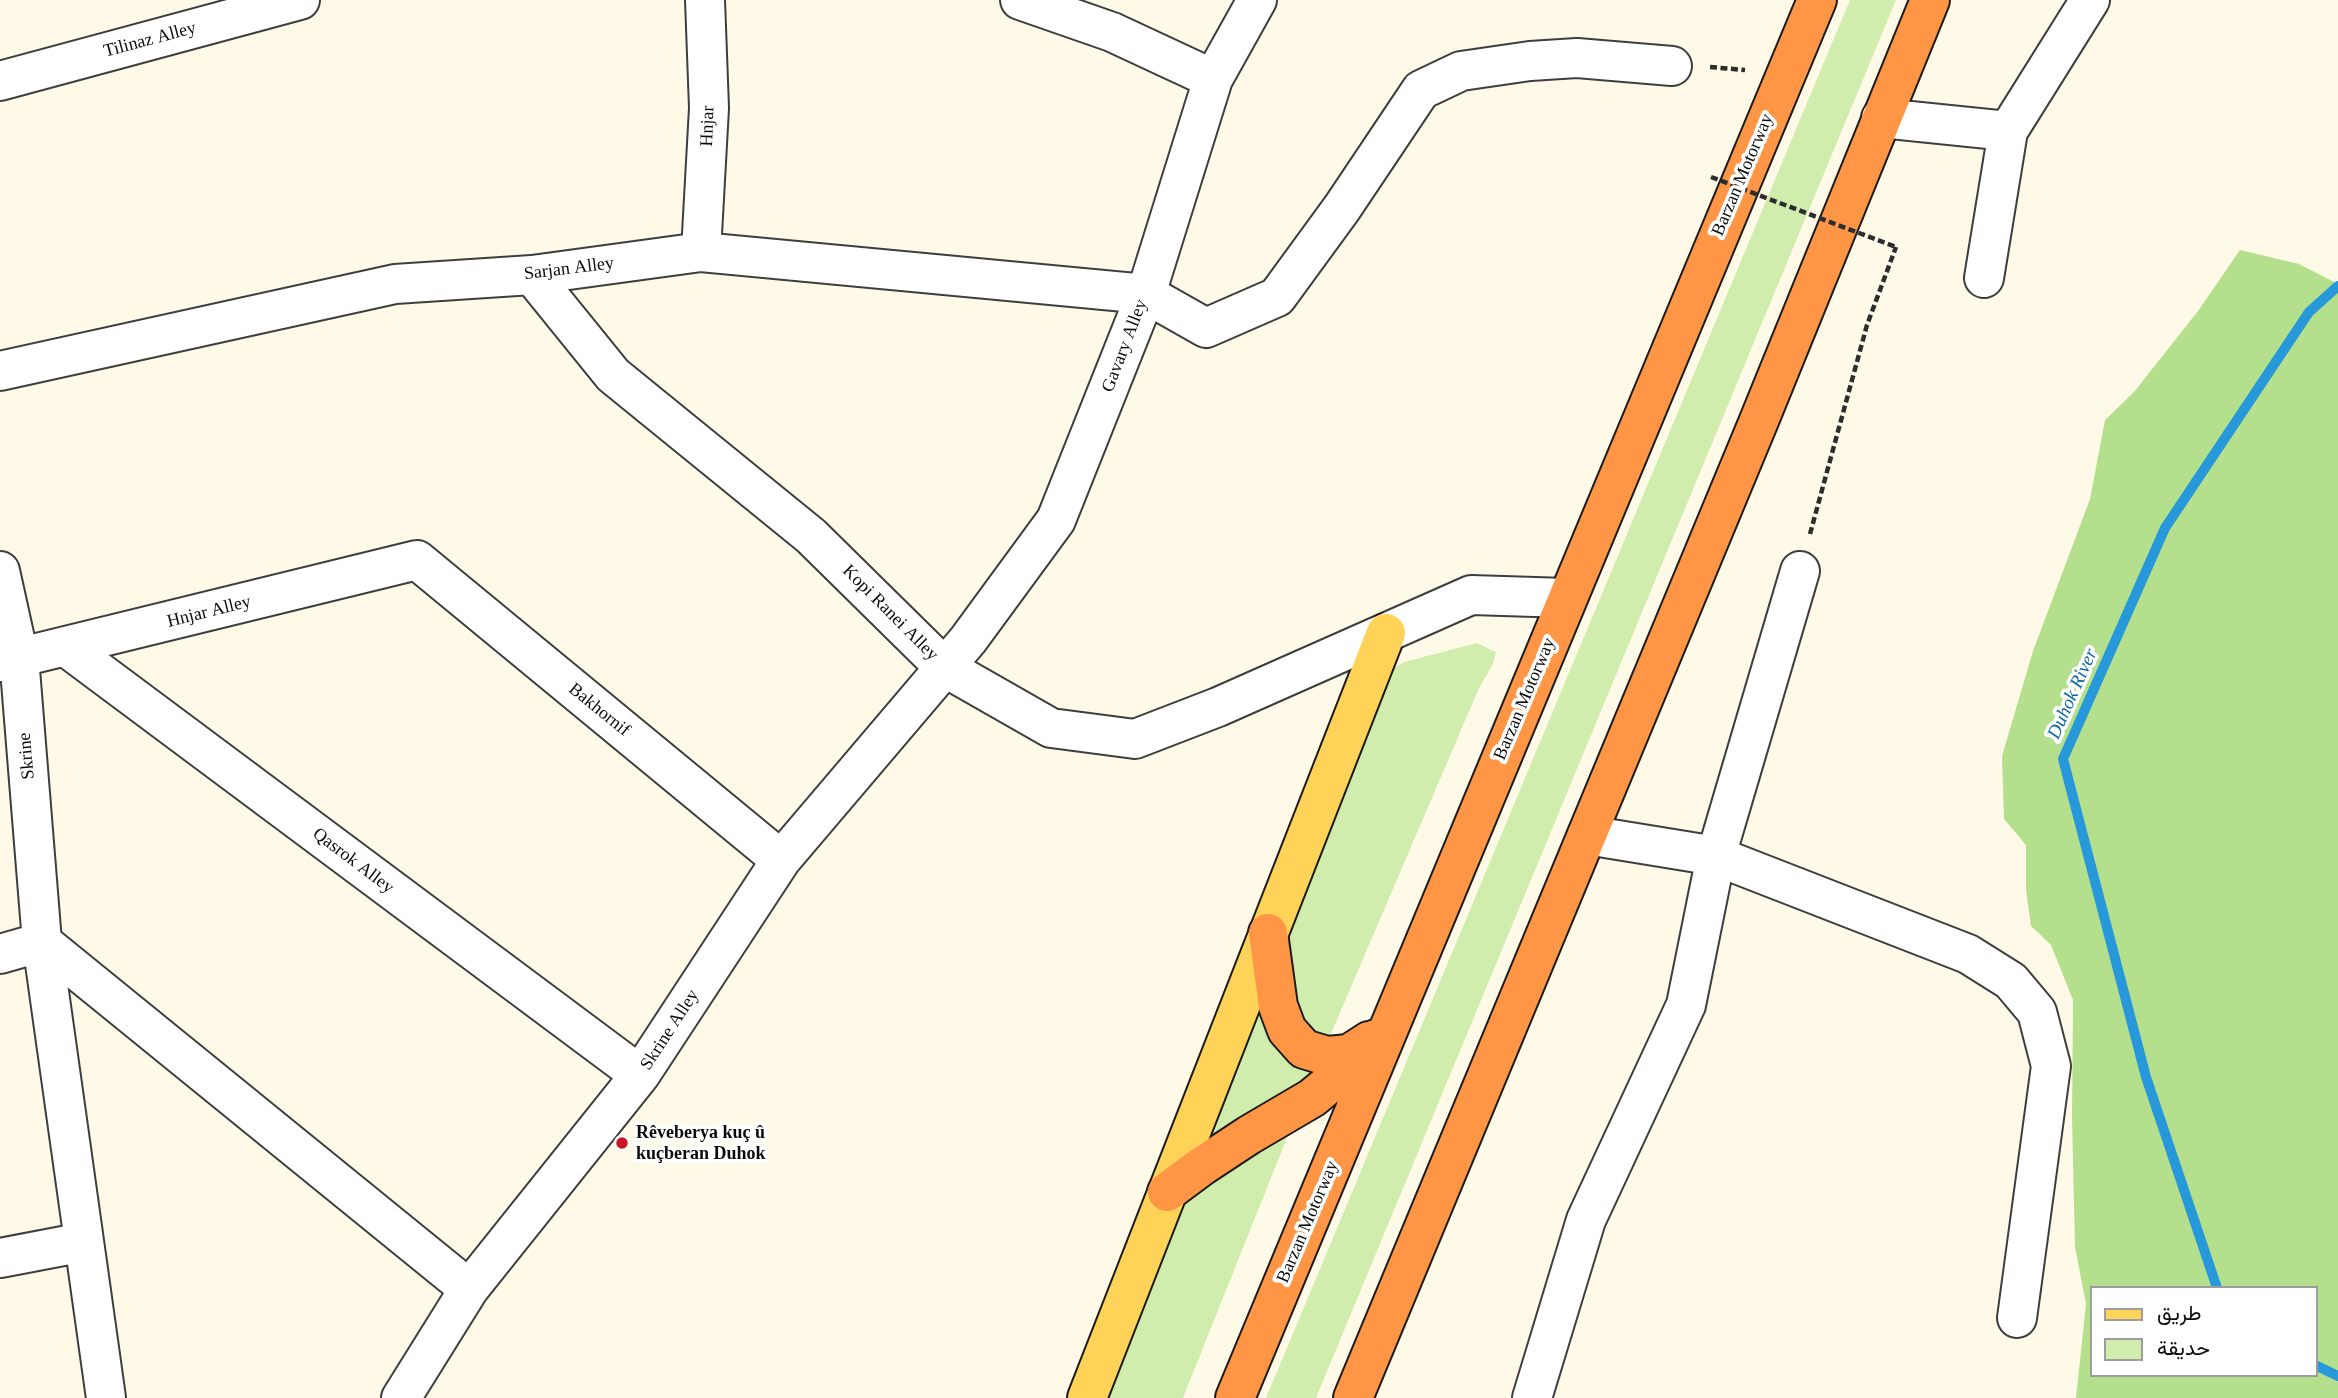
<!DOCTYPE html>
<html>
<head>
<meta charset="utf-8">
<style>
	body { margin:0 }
	#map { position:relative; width:2338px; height:1398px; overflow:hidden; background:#fffae8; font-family:Georgia,Vazirmatn,serif }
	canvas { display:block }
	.legend { position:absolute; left:2090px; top:1286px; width:228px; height:91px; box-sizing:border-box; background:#fff; border:2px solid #9d9d9d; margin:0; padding:9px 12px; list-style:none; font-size:21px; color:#0b0b0b }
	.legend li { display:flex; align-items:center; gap:14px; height:35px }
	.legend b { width:35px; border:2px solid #9d9d9d }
</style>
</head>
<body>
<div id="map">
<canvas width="2338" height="1398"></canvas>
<ul class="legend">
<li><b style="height:9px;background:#ffd258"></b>طريق</li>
<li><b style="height:19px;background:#d0edae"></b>حديقة</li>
</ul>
</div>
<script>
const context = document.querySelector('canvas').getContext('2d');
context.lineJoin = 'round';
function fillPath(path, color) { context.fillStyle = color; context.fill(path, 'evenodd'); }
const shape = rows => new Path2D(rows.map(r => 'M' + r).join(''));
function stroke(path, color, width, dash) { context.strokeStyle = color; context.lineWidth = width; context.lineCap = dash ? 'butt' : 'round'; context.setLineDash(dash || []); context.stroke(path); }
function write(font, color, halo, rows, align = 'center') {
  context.font = font + ' Georgia,serif'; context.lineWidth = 7; context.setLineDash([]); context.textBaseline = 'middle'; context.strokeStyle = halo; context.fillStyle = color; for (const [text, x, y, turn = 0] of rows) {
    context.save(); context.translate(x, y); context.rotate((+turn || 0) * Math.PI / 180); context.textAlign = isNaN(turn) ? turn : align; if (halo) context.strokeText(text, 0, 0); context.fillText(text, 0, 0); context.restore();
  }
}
fillPath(shape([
	[1850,0,1896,0,1316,1398,1266,1398],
	[1477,643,1496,652,1493,664,1479,688,1324,1050,1304,1043,1276,958,1375,679,1404,662],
	[1267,949,1318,1058,1301,1100,1185,1172],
	[1297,1113,1183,1398,1097,1398,1173,1193]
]), '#d0edae');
fillPath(shape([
	[2240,250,2299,264,2338,284,2338,1398,2076,1398,2086,1304,2075,1247,2072,1119,2073,1000,2051,945,2031,926,2026,890,2026,845,2004,819,2002,756,2033,651,2090,499,2105,420,2134,392,2198,311],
	[2091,1288,2315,1288,2315,1375,2091,1375]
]), '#b4df8c');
stroke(shape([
	[2217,1288,2146,1077,2063,759,2165,528,2309,312,2338,286],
	[2315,1365,2338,1376]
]), '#2798da', 10);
const minor = shape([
	[1020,0,1112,32,1213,79],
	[0,81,300,0],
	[1881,118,2008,131],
	[701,252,709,108,705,0],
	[532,275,613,375,811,536,944,667,1051,728,1135,739,1218,707,1471,595,1567,598],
	[1984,278,2008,131,2090,0],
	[0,371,395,284,532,275,701,252,1146,294,1206,328,1277,297,1342,208,1421,90,1461,71,1530,61,1577,58,1672,66],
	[0,571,19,657,42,942,106,1398],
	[66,647,640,1075],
	[0,662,417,560,781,860],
	[1587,835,1716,856,1968,954,2011,981,2037,1012,2051,1066,2017,1318],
	[42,942,469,1289],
	[0,954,42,942],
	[0,1258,84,1242],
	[401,1398,469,1289,640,1075,781,860,968,640,1056,520,1146,294,1213,79,1257,0],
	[1532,1398,1586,1220,1686,1005,1716,856,1800,571]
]);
const major = shape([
	[1087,1398,1386,633]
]);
const highway = shape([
	[1268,933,1278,1006,1287,1030,1304,1049,1327,1056,1349,1054,1369,1041],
	[1167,1192,1202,1166,1249,1135,1312,1098,1352,1065,1376,1039],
	[1235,1398,1817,0],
	[1353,1398,1758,423,1930,0]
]);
stroke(minor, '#3e3e3e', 42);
stroke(major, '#1c1c1c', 42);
stroke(highway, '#1c1c1c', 42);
stroke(shape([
	[1710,67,1745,70],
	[1810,534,1867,325,1896,247]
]), '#2d2d2d', 4.5, [7, 3.5]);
stroke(minor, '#fff', 38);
stroke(major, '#ffd258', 38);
stroke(highway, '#ff9646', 38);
stroke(shape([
	[1711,177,1896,247]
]), '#2d2d2d', 4.5, [7, 3.5]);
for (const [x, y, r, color] of [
	[622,1143,7,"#c71624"]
]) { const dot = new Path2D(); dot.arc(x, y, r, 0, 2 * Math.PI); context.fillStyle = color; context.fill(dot); stroke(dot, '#fff', 2.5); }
write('18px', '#0b0b0b', '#fff', [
	["Tilinaz Alley",150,40,-15],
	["Hnjar",708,126,-88],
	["Barzan Motorway",1743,175,-67],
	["Sarjan Alley",569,269,-7],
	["Gavary Alley",1125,346,-69],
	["Hnjar Alley",209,612,-14],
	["Kopi Ranei Alley",890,613,45],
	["Barzan Motorway",1525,699,-67],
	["Bakhornif",599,710,39],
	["Skrine",27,756,-95],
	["Qasrok Alley",353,861,37],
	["Skrine Alley",670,1030,-57],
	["Barzan Motorway",1308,1222,-67]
]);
write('bold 18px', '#0b0b0b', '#fff', [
	["Rêveberya kuç û",636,1133],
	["kuçberan Duhok",636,1154]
], 'left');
write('italic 19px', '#0966a7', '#fff', [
	["Duhok River",2073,694,-66]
]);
</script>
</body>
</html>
